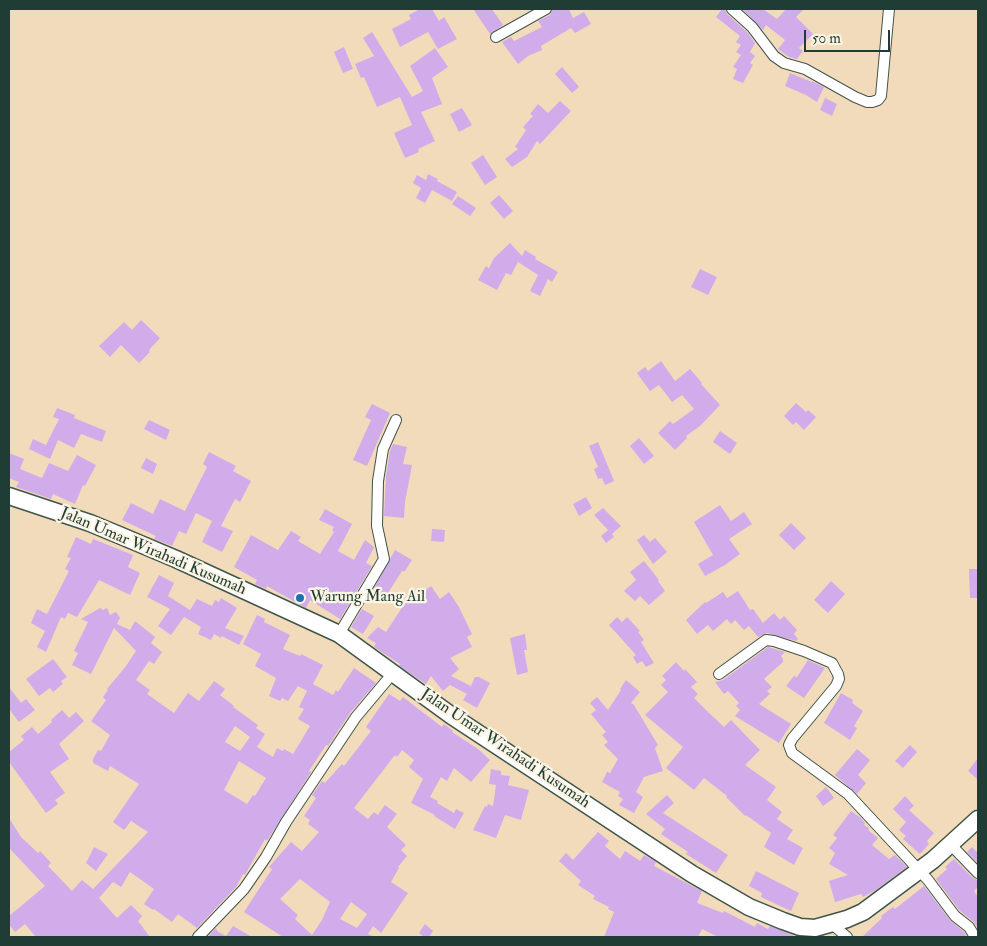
<!DOCTYPE html>
<html>
<head>
<meta charset="utf-8">
<style>
	body { margin:0 }
	#map { position:relative; width:987px; height:946px; overflow:hidden; background:#f2dbbb; font-family:"IM FELL Double Pica",serif }
	canvas { display:block }
	.frame { position:absolute; inset:0; border:10px solid #1f3d34; pointer-events:none }
	.scale { position:absolute; left:804px; top:30px; width:86px; height:22px; box-sizing:border-box; border:2px solid #1f3d34; border-top:0; padding-left:6px; font-size:15px; line-height:18px; white-space:nowrap; color:#1f3d34; -webkit-text-stroke:4px #fcf5e5; paint-order:stroke }
</style>
</head>
<body>
<div id="map">
<canvas width="987" height="946"></canvas>
<div class="frame"></div>
<div class="scale">50 m</div>
</div>
<script>
const context = document.querySelector('canvas').getContext('2d');
context.lineJoin = 'round';
function fillPath(path, color) { context.fillStyle = color; context.fill(path, 'evenodd'); }
const shape = rows => new Path2D(rows.map(r => 'M' + r).join(''));
function stroke(path, color, width, dash) { context.strokeStyle = color; context.lineWidth = width; context.lineCap = dash ? 'butt' : 'round'; context.setLineDash(dash || []); context.stroke(path); }
function write(font, color, halo, rows, align = 'center') {
  context.font = font + ' "IM FELL Double Pica",serif'; context.lineWidth = 4.5; context.setLineDash([]); context.textBaseline = 'middle'; context.strokeStyle = halo; context.fillStyle = color; for (const [text, x, y, turn = 0] of rows) {
    context.save(); context.translate(x, y); context.rotate((+turn || 0) * Math.PI / 180); context.textAlign = isNaN(turn) ? turn : align; if (halo) context.strokeText(text, 0, 0); context.fillText(text, 0, 0); context.restore();
  }
}
fillPath(shape([
	[420,9,432,9,439,21,444,17,457,39,438,49,428,32,400,47,392,29,411,19,409,15],
	[473,9,492,9,503,25,490,34],
	[553,9,569,9,573,18,584,12,591,24,575,33,571,28,541,46,542,50,528,56,518,64,502,42,511,37,514,41,542,27,538,21,550,15],
	[722,9,725,9,727,14,747,32,755,43,750,52,755,56,750,63,753,65,743,83,733,79,737,69,733,67,741,55,736,52,741,45,736,42,740,36,716,17],
	[742,9,763,9,777,19,786,9,804,9,796,17,813,34,799,48,803,51,797,59,789,57,778,49,785,40,766,25,763,30],
	[372,32,412,97,423,91,410,66,435,48,448,67,432,78,442,104,421,112,435,141,418,149,419,152,405,158,394,133,412,125,400,97,377,107,364,77,361,78,355,64,374,56,363,38],
	[344,47,353,69,343,73,334,52],
	[562,67,579,87,572,93,555,74],
	[790,73,812,82,812,81,824,87,817,102,806,95,785,86],
	[825,98,837,104,832,116,820,110],
	[560,101,571,111,540,144,537,141,527,157,512,167,505,159,518,149,515,147,526,130,523,127,533,116,530,114,538,104,548,113],
	[462,108,472,125,459,132,450,114],
	[483,155,497,177,485,185,471,163],
	[428,174,438,179,437,181,457,192,452,201,432,190,425,203,416,198,421,188,413,183,417,175,426,180],
	[499,195,513,211,504,219,490,203],
	[458,196,476,208,470,216,452,204],
	[510,243,522,256,525,250,536,257,535,259,558,272,552,282,548,279,540,296,530,291,538,275,518,262,511,275,506,273,497,290,478,280,486,266,489,268,494,258],
	[700,269,717,277,708,295,691,287],
	[141,320,160,338,149,350,150,352,139,363,121,345,110,357,99,346,124,322,132,330],
	[661,361,675,381,690,369,702,383,701,384,720,405,700,426,686,436,687,438,675,450,658,433,670,421,673,424,694,409,682,395,672,402,659,385,650,391,637,373,645,367,648,371],
	[796,403,806,412,808,410,816,417,804,430,796,422,793,425,784,416],
	[372,404,390,413,367,466,353,460,371,420,365,417],
	[57,408,75,415,74,418,106,431,102,442,81,434,74,448,58,440,50,459,29,449,33,439,46,445,59,419,53,417],
	[149,420,170,430,166,440,144,429],
	[720,431,737,443,730,454,713,442],
	[639,438,654,456,644,464,630,446],
	[598,442,614,481,605,485,602,478,598,479,594,469,598,467,589,446],
	[393,444,407,447,403,464,412,465,405,502,404,518,384,516,386,476,390,451],
	[209,452,236,466,233,471,251,481,240,502,235,499,221,526,233,531,222,552,202,542,212,521,196,513,186,534,179,531,172,546,154,539,156,536,122,520,131,503,153,514,160,499,185,511,207,467,203,464],
	[9,453,24,459,20,469,42,478,49,463,68,471,77,455,96,465,85,486,83,485,75,504,53,494,51,499,16,487,19,482,9,478],
	[146,458,157,464,153,474,141,468],
	[586,497,592,508,579,516,573,504],
	[720,505,731,521,744,512,752,524,729,539,740,554,725,565,705,576,698,564,713,555,694,522],
	[603,508,621,526,612,534,614,537,606,543,601,536,608,530,594,515],
	[325,509,352,524,338,551,354,560,365,540,374,547,366,563,372,566,340,619,310,600,306,608,267,586,266,589,255,584,257,580,234,567,251,535,278,550,291,531,301,537,298,541,320,554,334,532,332,530,334,527,319,520],
	[791,523,806,538,794,550,779,535],
	[432,529,445,530,444,542,431,541],
	[644,535,650,542,655,538,667,552,653,564,637,540],
	[76,537,91,544,93,539,133,555,128,567,140,573,130,595,99,580,77,617,68,613,65,619,61,617,46,652,37,647,45,631,31,623,37,609,47,614,69,571,65,569,71,558,67,557],
	[395,550,412,560,405,571,402,571,386,596,374,588],
	[644,561,659,580,658,581,665,591,649,605,640,596,635,601,624,591,636,580,630,572],
	[969,569,978,569,978,598,970,598],
	[159,575,174,583,168,596,190,610,197,599,212,606,215,600,219,602,221,598,237,608,225,628,244,636,239,645,222,636,221,638,214,634,211,640,198,634,201,627,184,617,171,635,158,626,170,609,147,597],
	[831,581,845,594,828,613,814,600],
	[431,586,440,599,449,592,459,607,472,634,467,637,472,647,450,658,459,669,451,676,471,686,475,677,479,677,490,683,477,708,463,700,467,694,450,685,443,691,431,676,426,684,399,666,400,664,374,647,376,643,367,638,378,627,386,632,409,597,411,600],
	[738,591,750,610,753,609,763,623,774,613,780,620,784,616,797,630,794,634,798,639,796,641,767,633,758,637,749,626,744,630,735,620,731,624,727,619,713,631,708,625,697,634,686,620,705,602,706,603,723,592,727,598],
	[100,608,103,610,107,608,110,615,116,612,120,618,117,624,130,630,135,621,155,637,151,643,162,652,154,664,149,661,136,680,150,690,147,694,174,713,188,693,199,701,214,681,225,689,220,695,234,706,233,707,258,725,256,728,265,734,257,747,273,757,277,748,283,751,284,749,293,754,310,726,298,719,304,709,299,707,307,691,298,686,288,701,282,698,280,701,269,696,276,678,255,666,261,654,243,644,257,615,265,619,264,622,290,635,283,649,300,656,301,654,323,665,313,684,333,695,336,690,338,692,354,668,376,683,350,713,328,746,326,745,309,771,311,772,267,841,265,839,245,875,243,874,236,887,197,928,178,914,172,922,154,909,153,910,144,904,154,889,130,872,121,887,113,882,99,898,117,918,131,905,142,916,138,921,150,937,36,937,25,924,15,932,9,924,9,916,45,886,9,848,9,818,21,837,38,853,40,851,51,863,48,866,72,891,82,880,93,889,148,832,131,821,124,830,113,822,139,784,110,766,108,771,93,763,93,759,98,750,101,751,110,735,91,721,106,700,103,697,108,690,107,689,126,666,136,651,114,628,91,674,72,665,78,653,74,651,88,622,81,619],
	[235,726,250,737,240,751,225,742],
	[239,761,266,778,255,796,253,795,247,804,224,790],
	[362,609,374,616,363,634,351,627],
	[617,617,622,622,627,617,640,631,638,632,644,640,641,642,654,663,646,667,642,661,637,664,633,657,636,655,609,625],
	[525,634,527,650,524,650,528,672,517,675,510,638],
	[768,647,785,652,781,656,783,659,783,662,764,679,772,687,767,691,770,694,759,704,791,724,779,743,735,716,740,710,736,706,739,703,728,691,724,694,715,682,723,680],
	[53,659,67,677,61,681,63,684,53,692,50,688,39,696,26,679],
	[808,660,825,668,804,698,786,686,794,676,797,677],
	[676,662,684,671,685,669,697,682,691,687,698,694,694,698,707,711,724,727,731,720,760,750,745,765,776,787,767,800,782,812,777,819,793,830,787,839,803,848,794,865,764,847,771,833,746,815,745,816,726,797,727,796,704,778,694,790,666,768,683,747,645,715,668,692,661,685,666,680,662,676],
	[626,680,640,692,631,703,634,705,658,745,655,748,663,771,644,777,636,792,643,797,634,813,619,805,623,799,618,796,620,792,602,782,607,772,610,773,618,759,604,745,608,742,602,735,606,732,591,714,596,710,590,703,597,697,608,710,621,690,620,689],
	[9,687,21,703,26,699,35,710,19,722,9,709],
	[841,693,853,700,852,703,863,711,854,726,857,728,850,740,824,723],
	[389,694,400,701,403,697,442,727,444,724,453,731,452,732,478,749,490,760,471,782,454,768,447,781,441,777,430,797,438,801,437,803,454,813,456,809,464,813,455,829,434,816,435,815,411,803,423,779,409,767,414,760,402,750,397,757,395,755,354,808,368,819,374,812,378,815,385,805,397,814,387,827,406,845,401,850,407,856,398,867,399,868,391,882,408,893,381,933,373,926,368,934,375,937,283,937,244,912,272,869,269,867,291,842,302,851,319,832,308,824,310,820,304,816,316,798,312,795,322,781,325,783,342,764,344,766,371,731,366,727],
	[300,879,330,902,322,920,312,935,295,919,298,915,280,899],
	[351,902,367,914,357,928,340,919],
	[62,710,69,718,76,712,84,721,59,744,69,759,50,772,65,793,55,800,58,804,46,813,9,762,9,752,24,740,21,736,32,727,38,734,52,722,51,720],
	[910,745,917,752,903,768,895,761],
	[857,749,870,760,858,775,866,783,857,794,835,775],
	[978,758,978,780,968,771],
	[491,769,501,771,501,775,510,776,508,785,529,790,521,820,505,815,496,838,473,830,485,806,487,807,488,804,493,806,496,785,489,784],
	[826,787,834,798,823,806,816,796],
	[667,795,674,803,663,813,728,855,716,873,686,854,688,852,661,834,665,829,646,814],
	[905,796,914,806,909,810,934,833,927,841,929,844,920,854,903,839,906,836,899,830,906,822,893,809],
	[851,811,861,818,865,823,864,825,869,828,868,830,878,838,872,845,889,859,895,855,907,867,876,890,863,897,861,894,835,902,829,881,848,875,829,864,835,853,829,848,837,838,833,835],
	[598,832,609,841,605,846,620,859,625,851,640,861,644,855,656,862,654,866,702,891,697,903,723,913,724,911,755,927,757,923,768,929,770,926,797,937,718,937,702,929,698,937,604,937,614,912,608,909,609,907,593,899,595,896,578,885,581,881,559,861,566,853,573,860],
	[94,847,108,854,96,871,86,863],
	[972,847,978,853,978,863,967,852],
	[954,859,973,878,978,880,978,887,974,891,978,897,977,927,974,922,960,911,936,879,947,869,945,867],
	[756,871,799,893,791,911,761,897,762,893,749,886],
	[924,886,950,920,964,932,967,937,862,937,882,918,881,916,893,907,895,909],
	[425,924,433,931,429,937,424,937,419,933],
	[233,926,252,937,207,937,216,928,217,931,226,936]
]), '#d1acea');
const street = shape([
	[732,9,752,27,774,56,784,63,805,69,855,97,867,102,872,102,878,100,881,96,889,9],
	[496,37,546,9],
	[339,634,384,559,377,526,378,481,383,449,396,420],
	[719,674,766,640,774,641,804,651,832,663,838,674,839,679,836,686,792,739,789,745,792,753,848,794,928,880,955,916,969,927,975,937],
	[951,845,978,873],
	[832,924,847,937],
	[198,937,244,889,266,857,286,822,356,717,393,673]
]);
const primary = shape([
	[9,496,90,523,119,535,176,559,339,634,452,716,692,874,749,907,783,921,800,927,815,928,847,919,863,912,933,860,978,819]
]);
stroke(street, '#3f5548', 12);
stroke(primary, '#3f5548', 19);
stroke(street, '#fff', 10);
stroke(primary, '#fff', 16);
for (const [x, y, r, color] of [
	[300,598,5,"#1f6fb2"]
]) { const dot = new Path2D(); dot.arc(x, y, r, 0, 2 * Math.PI); context.fillStyle = color; context.fill(dot); stroke(dot, '#fcf5e5', 2); }
write('16px', '#1f3d34', '#fcf5e5', [
	["Jalan Umar Wirahadi Kusumah",153,552,23],
	["Jalan Umar Wirahadi Kusumah",505,749,34]
]);
write('16px', '#1f3d34', '#fcf5e5', [
	["Warung Mang Ail",310,598]
], 'left');
</script>
</body>
</html>
